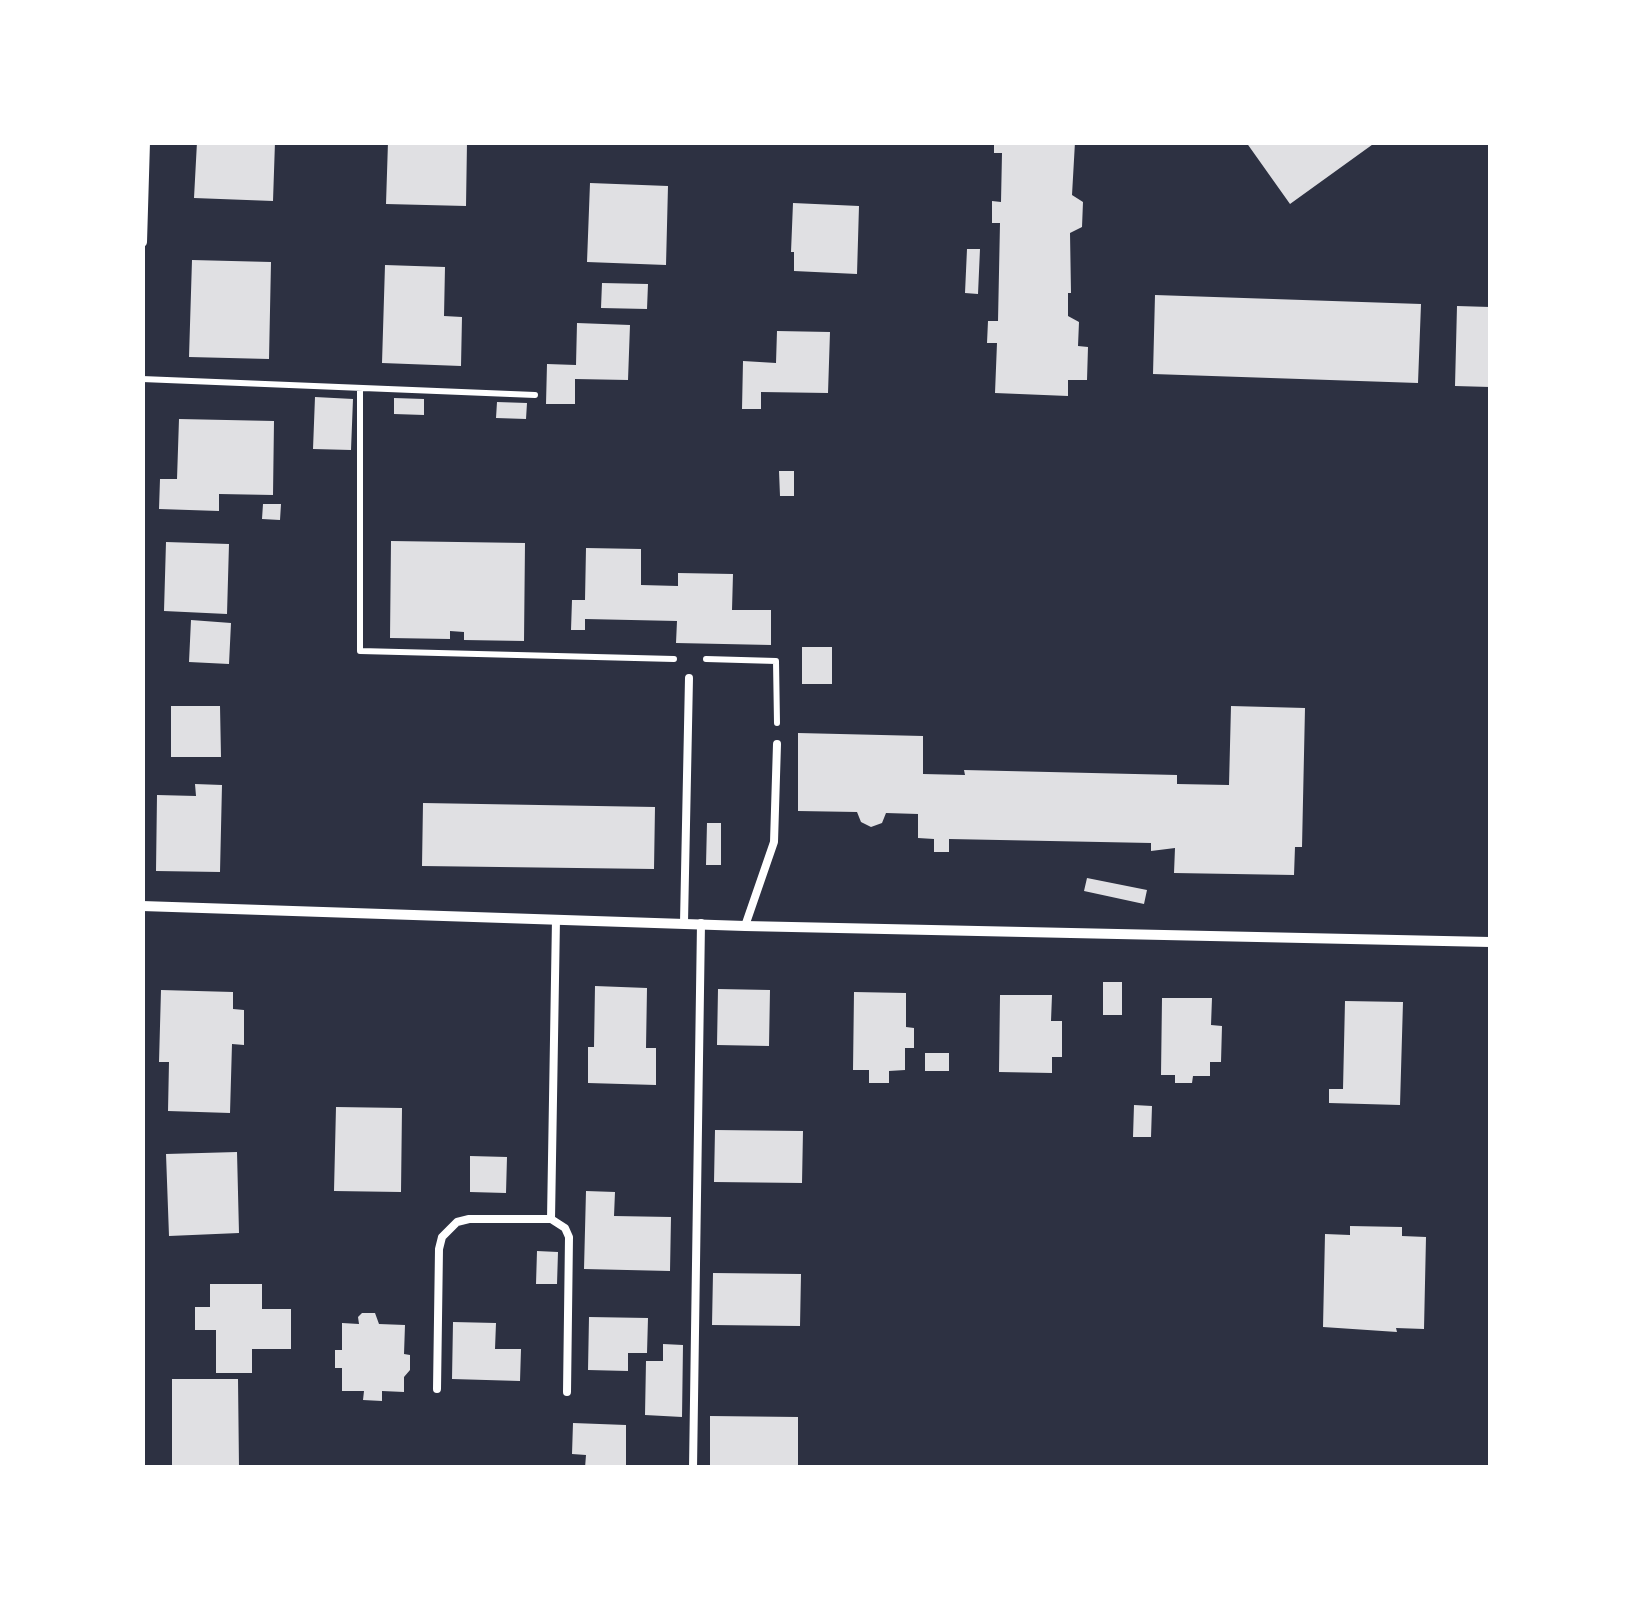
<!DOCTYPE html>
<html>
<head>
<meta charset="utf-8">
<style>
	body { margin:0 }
	#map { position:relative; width:1633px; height:1610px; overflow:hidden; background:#2d3142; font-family:Roboto,sans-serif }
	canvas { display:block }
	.frame { position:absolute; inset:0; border:145px solid #fff; pointer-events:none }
</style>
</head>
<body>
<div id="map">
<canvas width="1633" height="1610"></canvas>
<div class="frame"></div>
</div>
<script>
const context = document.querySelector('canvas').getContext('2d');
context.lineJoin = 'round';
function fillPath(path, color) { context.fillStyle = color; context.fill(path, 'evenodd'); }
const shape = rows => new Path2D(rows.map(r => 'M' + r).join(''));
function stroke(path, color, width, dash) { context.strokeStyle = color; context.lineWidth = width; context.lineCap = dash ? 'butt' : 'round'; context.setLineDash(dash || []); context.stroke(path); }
fillPath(shape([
	[197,142,275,142,273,201,194,198],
	[388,142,467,142,466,206,386,204],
	[994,142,1075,142,1072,195,1083,202,1082,227,1070,233,1071,293,1068,293,1068,316,1079,322,1078,346,1088,347,1087,380,1068,380,1068,396,995,393,997,343,987,343,988,321,998,321,1000,223,992,223,992,201,1001,202,1002,153,994,153],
	[1246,142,1376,142,1290,204],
	[590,183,668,186,666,265,587,262],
	[793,203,859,206,857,274,794,271,794,252,791,252],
	[967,249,980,249,978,294,965,293],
	[192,260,271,262,269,359,189,357],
	[385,265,445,267,444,316,462,317,461,366,382,363],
	[602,283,648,284,647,309,601,308],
	[1155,295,1421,304,1418,383,1153,374],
	[1457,306,1490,307,1490,387,1455,386],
	[577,323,630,325,628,380,575,379,575,404,546,404,547,364,576,365],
	[777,331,830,332,828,393,761,392,761,409,742,409,743,361,776,363],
	[315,397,353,399,351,450,313,449],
	[394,398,424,399,424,415,394,414],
	[497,402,527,403,526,419,496,418],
	[179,419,274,421,273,495,219,494,219,511,159,509,160,479,177,479],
	[779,471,794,471,794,496,780,496],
	[263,504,281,504,280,520,262,519],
	[391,541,525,543,524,641,464,640,464,632,450,631,450,639,390,638],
	[166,542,229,544,227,614,164,611],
	[586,548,641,549,641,585,678,586,678,573,733,574,732,610,771,610,771,645,676,643,677,621,585,619,585,630,571,630,572,600,585,600],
	[191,620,231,623,229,664,189,662],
	[802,647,832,647,832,684,802,684],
	[171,706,220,706,221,757,171,757],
	[1231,706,1305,708,1302,847,1295,847,1294,875,1174,873,1175,848,1151,851,1151,843,949,839,949,852,934,852,934,839,918,838,918,814,886,813,882,823,871,827,861,822,857,812,798,811,798,733,923,736,923,774,965,775,964,770,1177,775,1177,784,1229,785],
	[195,784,222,785,220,872,156,871,157,795,196,796],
	[423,803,655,807,654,869,422,866],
	[707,823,721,823,721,865,706,865],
	[1087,878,1147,890,1144,904,1084,891],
	[1103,982,1122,982,1122,1015,1103,1015],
	[595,986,647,988,646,1048,656,1048,656,1085,588,1083,588,1047,594,1047],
	[718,989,770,990,769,1046,717,1045],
	[161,990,233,992,233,1009,244,1010,244,1045,232,1044,230,1113,168,1111,169,1062,159,1062],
	[854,992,906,993,906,1027,914,1028,914,1048,905,1048,905,1070,889,1071,889,1083,869,1083,869,1070,853,1070],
	[1000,995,1052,995,1051,1021,1062,1021,1062,1057,1052,1057,1052,1073,999,1072],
	[1162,998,1212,998,1211,1025,1222,1026,1221,1062,1210,1062,1210,1076,1193,1076,1192,1083,1175,1083,1175,1075,1161,1075],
	[1345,1001,1403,1002,1400,1105,1329,1103,1329,1089,1343,1089],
	[925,1053,949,1053,949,1071,925,1071],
	[1134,1105,1152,1106,1151,1137,1133,1137],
	[336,1107,402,1108,401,1192,334,1191],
	[715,1130,803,1131,802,1183,714,1182],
	[237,1152,239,1233,169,1236,166,1154],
	[470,1156,507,1157,506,1193,470,1192],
	[586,1191,615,1192,614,1216,671,1217,670,1271,584,1269],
	[1350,1226,1402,1227,1402,1236,1426,1237,1424,1329,1396,1328,1397,1332,1323,1327,1325,1234,1350,1235],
	[537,1251,558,1252,557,1284,536,1284],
	[713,1273,801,1274,800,1326,712,1325],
	[210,1284,262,1284,262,1309,291,1309,291,1349,252,1349,252,1373,216,1373,216,1330,195,1330,195,1307,210,1307],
	[362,1313,375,1313,379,1324,405,1325,404,1354,410,1355,410,1370,404,1377,404,1392,382,1391,382,1401,363,1400,364,1391,342,1391,342,1368,335,1368,335,1350,342,1350,342,1323,359,1324,358,1317],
	[589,1317,648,1318,647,1353,628,1353,628,1371,588,1370],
	[453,1322,496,1323,495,1349,521,1349,520,1381,452,1379],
	[663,1344,683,1345,682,1417,645,1415,646,1361,663,1361],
	[172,1379,238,1379,239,1468,172,1468],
	[710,1416,798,1417,798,1468,710,1468],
	[573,1423,626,1425,626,1468,585,1468,586,1455,572,1454]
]), '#e0e0e3');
stroke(shape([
	[142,379,535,395],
	[360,389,360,651,674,659],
	[706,659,776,661,777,723]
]), '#fff', 6);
stroke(shape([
	[556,919,551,1219,565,1228,569,1237,567,1392],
	[684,922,689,678],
	[745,926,774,842,777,744],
	[437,1389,439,1249,442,1237,457,1222,469,1219,551,1219],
	[693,1468,701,923]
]), '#fff', 8);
stroke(shape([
	[142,242,145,142],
	[142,906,745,926,1490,942]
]), '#fff', 10);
</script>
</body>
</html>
